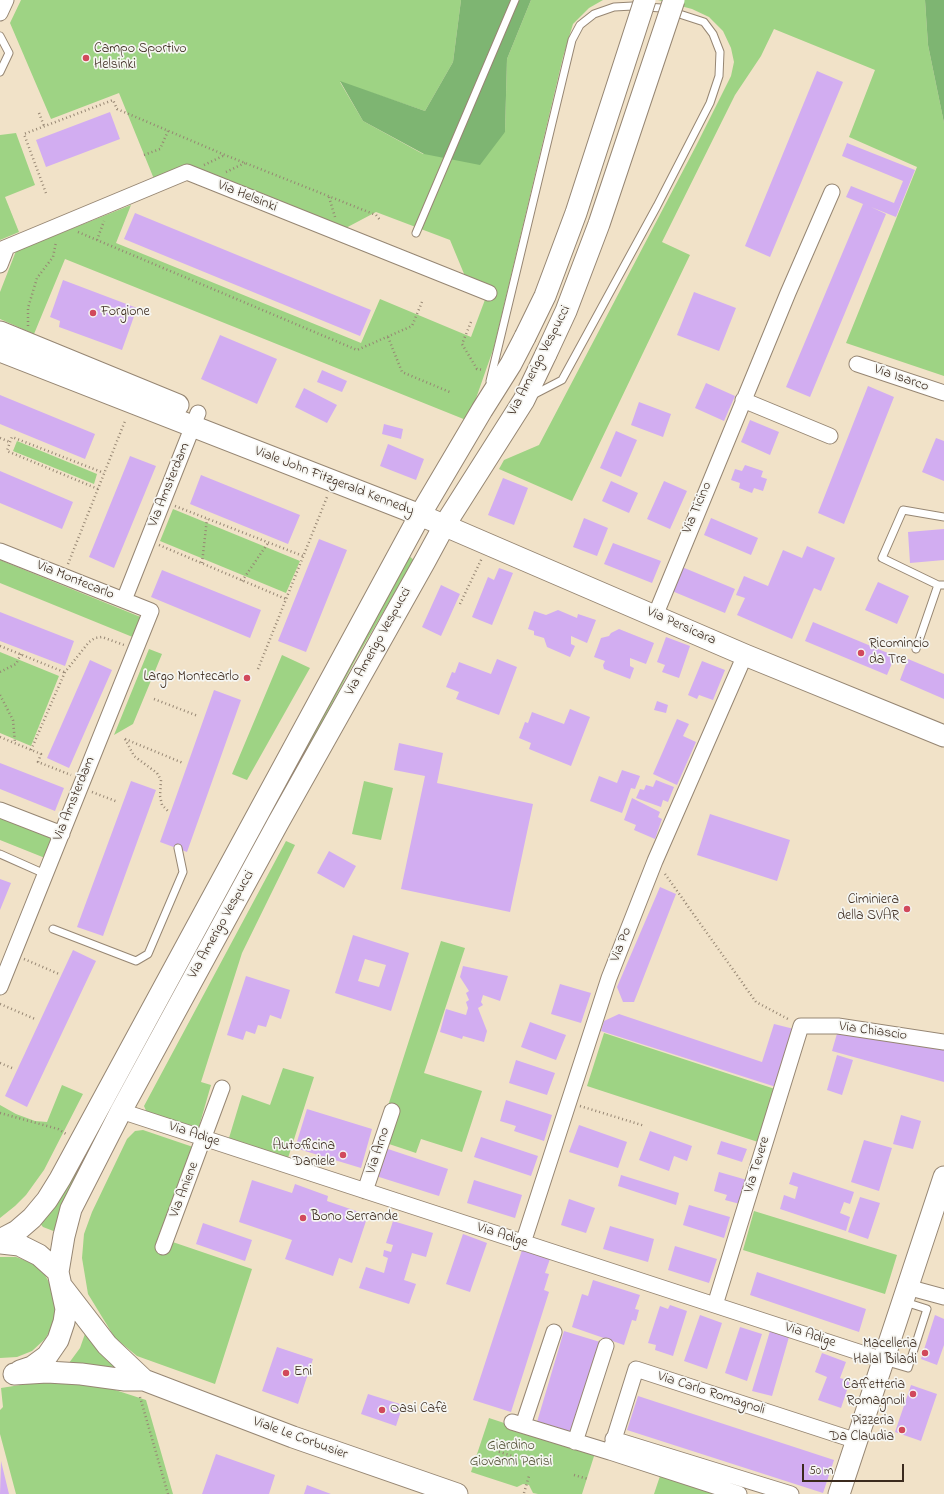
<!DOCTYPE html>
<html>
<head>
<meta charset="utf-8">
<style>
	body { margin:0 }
	#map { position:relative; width:944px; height:1494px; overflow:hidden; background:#f1e2c8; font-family:"Indie Flower",sans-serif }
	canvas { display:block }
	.scale { position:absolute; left:802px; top:1464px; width:102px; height:18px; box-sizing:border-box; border:2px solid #3b2a1e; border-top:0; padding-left:5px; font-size:12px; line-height:14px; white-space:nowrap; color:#3b2a1e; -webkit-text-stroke:3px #f6f6f2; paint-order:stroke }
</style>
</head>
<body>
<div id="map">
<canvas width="944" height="1494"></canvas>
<div class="scale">50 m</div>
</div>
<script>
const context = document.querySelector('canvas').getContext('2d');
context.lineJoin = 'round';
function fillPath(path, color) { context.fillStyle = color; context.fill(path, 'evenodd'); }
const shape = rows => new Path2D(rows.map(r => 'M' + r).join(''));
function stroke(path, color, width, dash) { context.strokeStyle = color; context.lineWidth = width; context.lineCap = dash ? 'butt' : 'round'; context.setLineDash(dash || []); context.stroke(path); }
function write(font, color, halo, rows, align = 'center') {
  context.font = font + ' "Indie Flower",sans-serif'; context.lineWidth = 3.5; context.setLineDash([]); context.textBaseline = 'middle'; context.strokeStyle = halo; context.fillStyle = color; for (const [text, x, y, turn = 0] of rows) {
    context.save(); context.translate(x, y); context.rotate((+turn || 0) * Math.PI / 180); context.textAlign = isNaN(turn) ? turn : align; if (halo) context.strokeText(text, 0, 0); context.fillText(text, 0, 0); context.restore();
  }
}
fillPath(shape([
	[21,0,461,0,453,62,425,111,340,82,363,121,423,154,505,132,507,59,531,0,603,0,589,8,573,24,563,57,494,347,473,407,466,420,65,259,34,334,0,319,0,292,16,251,131,205,116,243,361,343,380,299,471,337,489,289,467,281,450,240,376,212,342,230,188,165,154,179,119,93,51,119,10,23],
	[658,0,925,0,928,45,944,123,944,376,846,343,917,167,849,137,875,70,774,29,761,56,735,95,662,242,690,255,572,501,499,469,504,460,539,445,696,146,731,76,734,62,731,48,723,31,709,17,692,9],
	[16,133,35,185,5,197,19,232,0,240,0,135],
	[17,441,97,474,94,484,13,451],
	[173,509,300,561,286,593,160,541],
	[409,556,414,560,358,655,85,1164,56,1232,43,1227,39,1222],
	[0,560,143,618,135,638,0,583],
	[149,649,162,654,133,724,114,735],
	[0,652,59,676,31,746,0,733],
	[282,655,310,668,247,780,232,774],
	[364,781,393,788,381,840,352,834],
	[0,815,54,837,45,858,0,840],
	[286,841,295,845,242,953,201,1082,211,1085,198,1130,147,1113,144,1106],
	[441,941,465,948,424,1073,482,1091,462,1152,421,1139,416,1153,377,1140],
	[604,1033,775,1089,758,1142,587,1086],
	[283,1068,314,1077,288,1158,229,1138,242,1095,270,1105],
	[62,1085,83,1094,44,1170,26,1195,15,1206,0,1218,0,1105,16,1114,35,1121,47,1122],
	[143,1130,193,1147,158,1237,252,1269,215,1384,137,1356,115,1338,88,1294,82,1258,84,1234,92,1212,127,1139,135,1131],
	[754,1211,897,1255,885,1294,743,1250],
	[0,1257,16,1257,32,1263,45,1275,53,1290,56,1307,54,1324,45,1339,32,1351,17,1357,0,1358],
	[86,1331,130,1374,69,1363,80,1348],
	[33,1383,70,1383,109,1388,146,1400,173,1494,16,1494,0,1434,0,1410,3,1407,1,1388],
	[489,1418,595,1453,582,1494,538,1494,533,1493,529,1485,523,1484,517,1487,471,1472],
	[660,1476,718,1494,654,1494]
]), '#9ed384');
fillPath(shape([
	[461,0,531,0,507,59,505,132,480,165,424,154,363,121,340,81,425,111,453,62],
	[925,0,944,0,944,123,928,45]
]), '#7eb572');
fillPath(shape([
	[817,71,843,82,770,257,745,246],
	[110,112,120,139,46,167,36,140],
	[847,143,915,170,896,217,871,207,886,214,810,397,786,387,863,204,846,197,851,186,894,203,903,181,842,156],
	[135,213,371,310,360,336,124,239],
	[63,280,137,308,122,350,59,327,60,321,50,317],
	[694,292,736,308,719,351,677,335],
	[220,335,277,359,257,404,201,379],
	[322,370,347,381,342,392,317,382],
	[706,383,735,396,724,421,695,408],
	[868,386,894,397,844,524,818,513],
	[304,388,337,405,327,423,295,407],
	[0,395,95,434,85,459,0,424],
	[639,402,671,414,663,437,631,425],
	[750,420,779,432,770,455,741,442],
	[384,424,403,429,401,439,382,434],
	[616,431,637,440,621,477,600,468],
	[936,438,944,441,944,481,922,472],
	[388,444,424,459,416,480,380,466],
	[130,456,156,466,114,568,89,557],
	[745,465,763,471,761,477,767,479,763,491,754,488,752,493,739,488,740,483,731,480,735,469,742,471],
	[0,471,73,502,62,529,0,503],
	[201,475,300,515,288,544,190,504],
	[503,478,528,488,514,525,488,515],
	[611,481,638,493,629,513,602,501],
	[664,481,687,491,670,529,647,519],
	[584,518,608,528,597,556,573,547],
	[711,518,758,538,751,555,704,535],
	[944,529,944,560,910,563,908,532],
	[319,539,347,550,306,652,278,641],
	[613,543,661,561,652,583,604,564],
	[807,546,835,558,821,591,814,588,792,639,737,615,745,598,736,595,744,576,768,586,783,550,802,558],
	[682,567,735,589,725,613,672,591],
	[499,568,513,573,492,625,472,617,488,577,494,580],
	[162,570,261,610,250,638,151,597],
	[878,582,909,596,897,624,865,610],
	[441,585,460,594,441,636,422,627],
	[558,610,577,618,578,614,596,620,587,643,571,636,571,644,575,646,570,657,547,647,544,638,534,635,534,631,528,629,534,611,546,615],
	[0,612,74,641,65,666,0,641],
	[813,622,895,656,887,675,805,641],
	[619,629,654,643,646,664,630,658,630,666,634,668,630,679,604,669,603,665,605,661,594,657,601,638,609,636,611,633],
	[666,637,690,646,679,678,662,672,665,665,657,662],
	[497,659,517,667,499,715,456,699,459,692,446,687,452,672,455,673,459,662,491,674],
	[908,659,944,674,944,699,900,680],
	[90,660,112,670,69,768,47,758],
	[702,661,725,670,713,700,699,695,697,699,688,695],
	[214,690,241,700,187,852,160,842],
	[657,701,668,705,666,713,654,710],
	[570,709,590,717,571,766,529,749,531,743,519,738,525,722,528,723,532,712,564,724],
	[677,719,689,724,683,736,696,742,677,785,653,774],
	[399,743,443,753,437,783,533,804,510,912,401,889,425,776,394,770],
	[0,763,64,788,55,811,0,789],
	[622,770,640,776,635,789,631,788,622,813,590,801,599,776,617,783],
	[656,780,674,787,668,802,663,800,661,807,636,798,640,789,644,790,646,785,653,787],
	[131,781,156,790,103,936,77,927],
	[632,798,660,812,658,817,662,819,655,839,634,830,636,825,624,820],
	[710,814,790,840,777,881,697,855],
	[329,851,356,866,344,888,317,873],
	[0,879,11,883,0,910],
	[660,887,676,894,634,1002,623,1002,617,987],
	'903 909a4 4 0 1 1 8 0a4 4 0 1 1-8 0Z',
	[353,935,409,953,391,1011,335,993],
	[365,959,386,965,379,987,358,981],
	[73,950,96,961,27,1107,5,1096],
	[463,966,508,976,500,1001,483,995,481,1002,483,1005,478,1008,487,1031,484,1042,463,1036,462,1039,440,1032,446,1009,466,1015,468,1008,466,1002,469,1000,466,993,469,991,460,977],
	[246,976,290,990,281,1019,270,1015,266,1027,258,1025,255,1034,246,1031,243,1040,227,1035],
	[560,984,591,993,581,1023,551,1014],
	[619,1014,762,1062,774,1024,794,1029,776,1087,601,1031,604,1021],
	[530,1022,566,1035,556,1060,521,1047],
	[838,1030,944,1049,944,1082,832,1051],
	[837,1055,853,1060,842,1095,827,1090],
	[516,1060,555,1073,547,1095,509,1083],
	[506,1100,552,1115,544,1141,514,1131,516,1126,500,1121],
	[307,1109,372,1129,361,1168,295,1148],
	[901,1115,921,1121,913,1149,893,1144],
	[579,1125,627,1142,618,1168,569,1152],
	[650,1131,692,1146,687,1161,674,1156,669,1171,639,1160],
	[481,1137,538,1156,531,1176,474,1157],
	[864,1140,892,1148,879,1191,851,1182],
	[721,1141,747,1149,742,1162,717,1154],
	[385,1148,448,1169,439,1196,376,1176],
	[719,1172,747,1180,740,1204,725,1200,727,1195,714,1191],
	[793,1172,854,1192,850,1204,844,1202,840,1213,850,1217,846,1231,780,1209,784,1195,795,1199,798,1187,789,1184],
	[621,1175,679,1193,676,1205,618,1186],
	[252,1180,292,1193,295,1184,328,1196,327,1201,368,1215,352,1263,339,1258,333,1276,285,1259,292,1240,239,1222],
	[474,1180,522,1195,515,1218,467,1203],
	[860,1197,880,1203,868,1239,848,1232],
	[569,1199,595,1208,586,1233,561,1225],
	[689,1205,730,1217,724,1238,683,1225],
	[393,1221,433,1233,426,1257,412,1253,404,1280,416,1284,409,1304,359,1288,366,1267,384,1273,388,1258,383,1256,384,1250,391,1252,393,1245,386,1243],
	[203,1223,252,1240,245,1261,196,1244],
	[610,1226,654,1239,648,1262,603,1249],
	[463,1234,487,1243,470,1292,446,1284],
	[675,1246,717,1259,709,1283,668,1270],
	[522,1250,550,1259,545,1273,549,1274,544,1290,549,1292,511,1412,473,1400],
	[757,1272,866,1309,859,1332,750,1295],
	[593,1280,640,1295,635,1309,639,1310,636,1321,632,1320,624,1345,572,1327,582,1294,588,1296],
	[670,1305,687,1311,673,1356,655,1350,656,1345,648,1343,660,1306,668,1309],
	[700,1315,722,1323,707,1369,684,1361],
	[935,1315,944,1319,944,1345,937,1365,921,1359],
	[740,1327,762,1334,747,1381,725,1373],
	[564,1331,600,1342,573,1433,537,1422],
	[770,1331,789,1337,772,1396,752,1391],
	[277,1347,313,1359,298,1404,262,1391],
	[822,1353,846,1362,840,1378,850,1381,841,1408,818,1400,827,1377,815,1372],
	[911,1385,937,1394,921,1441,895,1432],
	[368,1394,403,1405,396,1426,361,1414],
	[638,1396,834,1460,823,1493,627,1430],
	[216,1454,275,1475,269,1494,202,1494],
	[1,1461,9,1494,0,1494],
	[307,1485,331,1494,304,1494]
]), '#d2adf1');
const lane = shape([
	[0,36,9,53,0,72],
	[416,233,515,0],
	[490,381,565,69,572,40,580,25,594,14,614,7,633,6,661,8,704,22,713,34,720,52,719,76,710,103,657,206,562,380,531,396],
	[944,517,903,510,882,558,938,585,944,585],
	[916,649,938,585],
	[0,854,45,874],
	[53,929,136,961,148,954,183,872,178,848],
	[884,1361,908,1368,927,1309,905,1302]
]);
const street = shape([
	[0,13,6,0],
	[7,247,187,172,489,293],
	[0,250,7,247,0,265],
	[857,364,944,393],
	[743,400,830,436],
	[0,551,151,611,0,987],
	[124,600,198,413],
	[655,616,788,293,832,192],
	[0,810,62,834],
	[121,1111,883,1360],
	[365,1191,392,1111],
	[523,1243,609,978,655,861,745,655],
	[163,1247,222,1088],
	[907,1287,944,1297],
	[715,1305,801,1026,838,1026,944,1042],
	[512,1422,610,1452],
	[523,1425,554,1332],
	[613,1439,791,1494],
	[575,1442,606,1346],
	[739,1494,610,1452,636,1369,857,1441]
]);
const secondary = shape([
	[0,332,178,405],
	[0,351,420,515,745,655,944,736],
	[0,1240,17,1231,32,1218,47,1200,60,1179,420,515,482,410,511,364,525,337],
	[0,1243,19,1245,39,1255,58,1272,66,1309,64,1322,58,1340,47,1356,32,1367,20,1371],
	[58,1272,64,1236,71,1209,121,1111,278,823,425,561,444,526,524,400,546,354],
	[63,1288,107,1345,144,1380],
	[14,1374,47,1372,81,1374,125,1380,144,1380,293,1437,457,1494],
	[839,1494,944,1177]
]);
stroke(lane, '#968673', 9);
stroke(street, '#968673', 17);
stroke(secondary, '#968673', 23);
stroke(shape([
	[39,113,44,126],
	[144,155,160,149,168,131],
	[204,165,225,155],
	[226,172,245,163],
	[46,193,24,134,113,100,117,109,225,155,376,215,380,220],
	[329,197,335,217],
	[78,232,357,350,412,326,422,302],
	[97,240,104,221],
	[471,322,462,344,477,369,484,370],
	[28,326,28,308,37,278,53,257,56,242],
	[388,337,402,372,452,393],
	[0,438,10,442],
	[98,489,7,451,10,442,12,437,104,473],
	[175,506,303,556],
	[159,545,286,599],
	[202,563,207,519],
	[68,564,125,421],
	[242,581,268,543],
	[460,604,482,558],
	[0,646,64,672],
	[258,669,327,497],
	[0,672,16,664,21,654],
	[0,695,13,720,15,743],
	[154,699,198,716],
	[0,737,41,754,38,762,71,775],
	[125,739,134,756,157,773,161,780,160,796,162,805,168,811],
	[125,739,183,763],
	[31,750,65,672,89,642,95,638,102,637,124,645],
	[92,792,118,802],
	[665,874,756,1002,790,1020],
	[24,959,59,974],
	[0,1004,35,1019],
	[0,1063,12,1068],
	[580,1106,645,1126],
	[0,1113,58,1129,66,1134],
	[140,1397,168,1494],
	[515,1457,497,1451,500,1441,518,1447],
	[574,1475,588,1479],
	[524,1493,529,1476]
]), '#968673', 2.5, [1, 3]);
stroke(lane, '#fff', 7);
stroke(street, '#fff', 15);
stroke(secondary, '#fff', 21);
const secondaryBridge = shape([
	[525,337,545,296,576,213,645,0],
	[546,354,566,311,599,224,674,0]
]);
stroke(secondaryBridge, '#968673', 23, []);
stroke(secondaryBridge, '#fff', 21);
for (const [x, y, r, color] of [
	[86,58,4,"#d1495b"],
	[93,313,4,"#d1495b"],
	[861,653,4,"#d1495b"],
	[247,678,4,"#d1495b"],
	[907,909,4,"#d1495b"],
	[343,1155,4,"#d1495b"],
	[303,1218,4,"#d1495b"],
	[925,1353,4,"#d1495b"],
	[286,1373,4,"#d1495b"],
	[913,1394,4,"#d1495b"],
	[382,1410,4,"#d1495b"],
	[902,1430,4,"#d1495b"]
]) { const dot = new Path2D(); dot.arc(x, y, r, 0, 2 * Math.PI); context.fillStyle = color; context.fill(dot); stroke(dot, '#f6f6f2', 1.5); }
write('14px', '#3b2a1e', '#f6f6f2', [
	["Campo Sportivo",94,50],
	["Helsinki",94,66],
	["Forgione",101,313],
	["Ricomincio",869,645],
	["da Tre",869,661],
	["Largo Montecarlo",239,678,"right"],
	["Ciminiera",899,901,"right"],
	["della SVAR",899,917,"right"],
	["Autofficina",335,1147,"right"],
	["Daniele",335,1163,"right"],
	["Bono Serrande",311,1218],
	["Macelleria",917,1345,"right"],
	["Halal Biladi",917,1361,"right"],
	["Eni",294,1373],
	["Caffetteria",905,1386,"right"],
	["Romagnoli",905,1402,"right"],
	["Oasi Cafè",390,1410],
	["Pizzeria",894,1422,"right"],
	["Da Claudia",894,1438,"right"]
], 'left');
write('14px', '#3b2a1e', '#f6f6f2', [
	["Via Helsinki",247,197,22],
	["Via Amerigo Vespucci",540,361,-63],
	["Via Isarco",901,379,19],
	["Viale John Fitzgerald Kennedy",334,482,21],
	["Via Amsterdam",170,485,-68],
	["Via Ticino",698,508,-67],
	["Via Montecarlo",75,581,22],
	["Via Persicara",681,627,24],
	["Via Amerigo Vespucci",379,642,-61],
	["Via Amsterdam",75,799,-68],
	["Via Amerigo Vespucci",222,925,-61],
	["Via Po",622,945,-69],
	["Via Chiascio",873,1032,8],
	["Via Adige",194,1135,18],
	["Via Arno",379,1151,-72],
	["Via Tevere",758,1165,-73],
	["Via Aniene",185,1190,-69],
	["Via Adige",502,1236,18],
	["Via Adige",810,1336,18],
	["Via Carlo Romagnoli",711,1394,18],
	["Viale Le Corbusier",300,1439,20]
]);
write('14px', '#545438', '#f6f6f2', [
	["Giardino",511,1447],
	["Giovanni Parisi",511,1463]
]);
</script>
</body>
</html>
